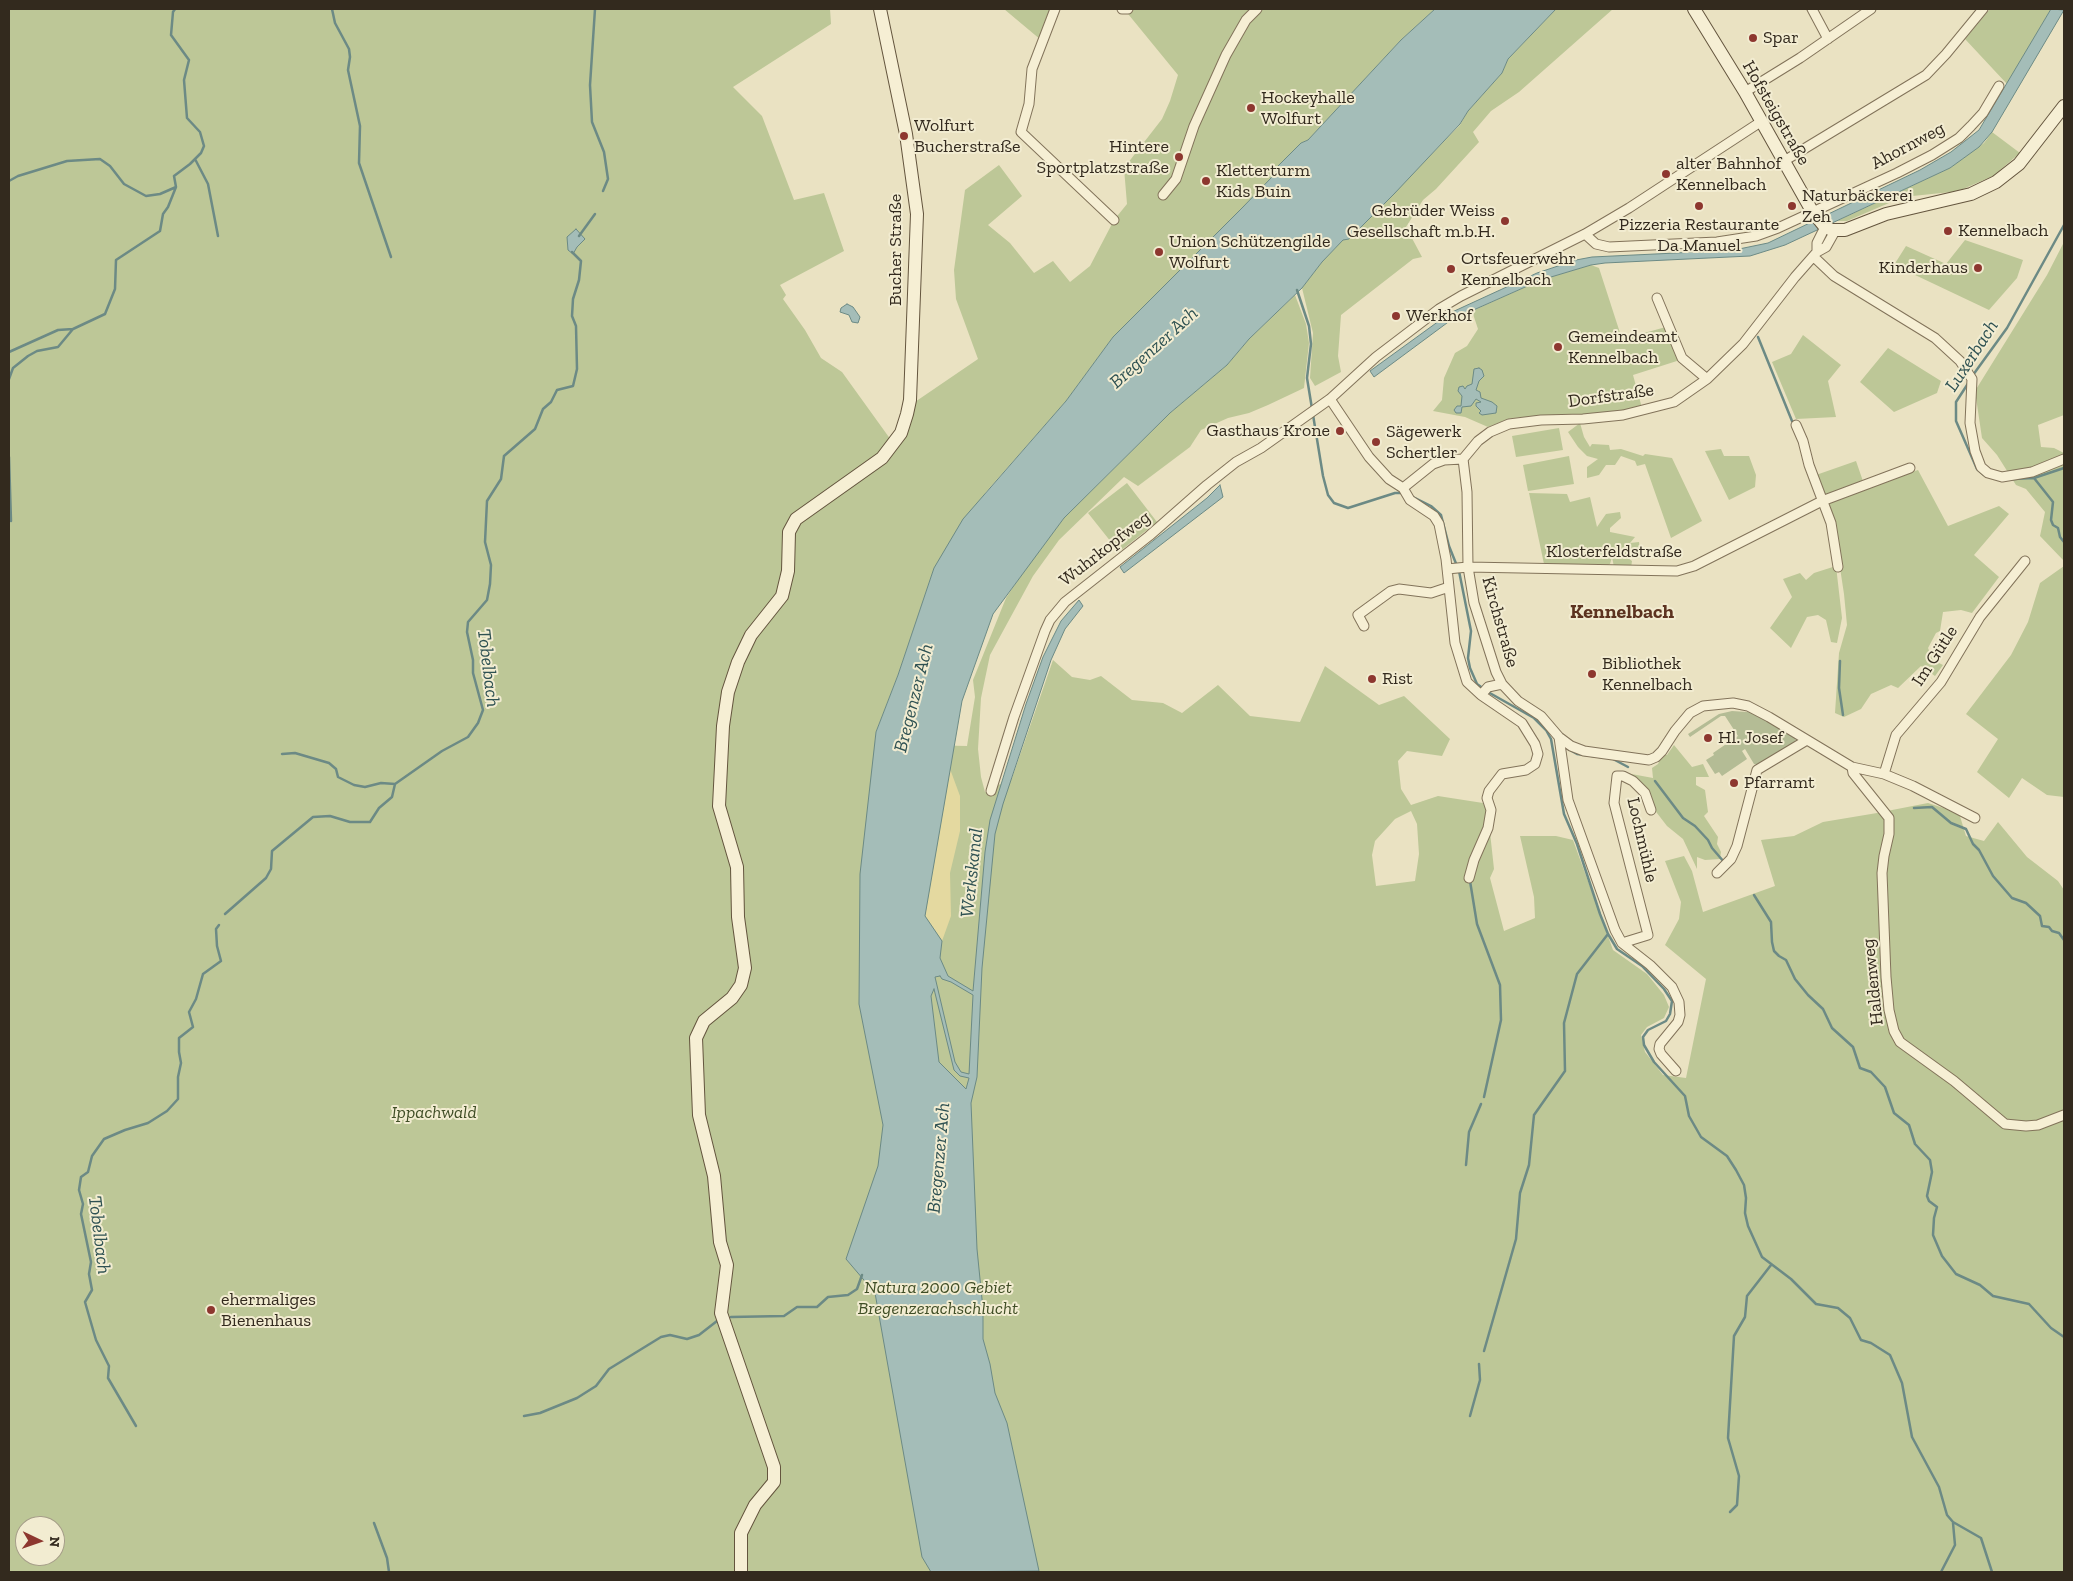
<!DOCTYPE html>
<html>
<head>
<meta charset="utf-8">
<style>
	body { margin:0 }
	#map { position:relative; width:2073px; height:1581px; overflow:hidden; background:#eae2c2; font-family:"Zilla Slab",serif }
	canvas { display:block }
	.frame { position:absolute; inset:0; border:10px solid #332a1e; pointer-events:none }
	.north { position:absolute; left:15px; top:1516px; width:50px; height:50px; box-sizing:border-box; background:#f2ecd1; border:1px solid #a69e89; border-radius:50%; rotate:93deg; font-size:14px; font-weight:700; line-height:20px; text-align:center; color:#332a1e }
	.north::after { content:''; display:block; margin:auto; width:18px; height:22px; background:#8d372f; clip-path:polygon(50% 0,100% 100%,50% 72%,0 100%) }
</style>
</head>
<body>
<div id="map">
<canvas width="2073" height="1581"></canvas>
<div class="frame"></div>
<div class="north">N</div>
</div>
<script>
const context = document.querySelector('canvas').getContext('2d');
context.lineJoin = 'round';
function fillPath(path, color) { context.fillStyle = color; context.fill(path, 'evenodd'); }
const shape = rows => new Path2D(rows.map(r => 'M' + r).join(''));
function stroke(path, color, width, dash) { context.strokeStyle = color; context.lineWidth = width; context.lineCap = dash ? 'butt' : 'round'; context.setLineDash(dash || []); context.stroke(path); }
function write(font, color, halo, rows, align = 'center') {
  context.font = font + ' "Zilla Slab",serif'; context.lineWidth = 4; context.setLineDash([]); context.textBaseline = 'middle'; context.strokeStyle = halo; context.fillStyle = color; for (const [text, x, y, turn = 0] of rows) {
    context.save(); context.translate(x, y); context.rotate((+turn || 0) * Math.PI / 180); context.textAlign = isNaN(turn) ? turn : align; if (halo) context.strokeText(text, 0, 0); context.fillText(text, 0, 0); context.restore();
  }
}
fillPath(shape([
	[9,9,830,9,831,24,733,87,762,116,794,200,824,193,844,251,780,285,786,295,783,299,805,330,821,358,842,372,896,447,902,439,912,404,978,359,956,299,954,270,965,190,999,165,1022,196,988,225,1010,243,1034,273,1053,261,1070,282,1090,266,1114,220,1127,204,1124,168,1162,119,1170,101,1178,75,1124,9,1435,9,1401,40,1308,140,1301,143,1276,168,1271,178,1243,207,1113,337,1066,401,986,492,932,575,898,675,876,732,875,744,967,746,975,697,973,680,1006,598,1027,566,1064,518,1170,413,1227,365,1249,339,1295,295,1306,324,1309,343,1304,388,1268,405,1249,413,1228,418,1201,430,1190,447,1138,486,1124,477,1059,540,1033,576,990,655,981,698,978,749,981,777,985,792,1012,778,1053,660,1072,677,1090,680,1101,676,1132,700,1163,703,1182,713,1218,685,1250,716,1300,722,1325,666,1379,705,1404,696,1450,739,1442,756,1407,751,1398,761,1401,789,1411,805,1438,796,1483,803,1488,814,1494,869,1490,878,1504,931,1535,918,1534,897,1520,836,1556,836,1573,840,1613,950,1647,974,1664,995,1669,1007,1664,1018,1647,1027,1641,1035,1645,1052,1663,1075,1686,1078,1706,979,1665,945,1679,919,1681,902,1665,861,1684,856,1692,871,1703,912,1775,886,1761,840,1794,836,1823,822,1883,812,1888,824,1882,851,1880,882,1887,1014,1893,1038,1901,1049,1925,1063,1924,1058,1908,1047,1896,1033,1890,1008,1884,912,1886,853,1891,824,1887,811,1928,803,1959,813,1966,836,1984,841,1998,822,2027,857,2058,881,2064,890,2064,1572,9,1572],
	[1411,811,1417,824,1419,854,1415,881,1376,886,1372,855,1375,841,1395,819],
	[25,1526,55,1526,55,1556,25,1556],
	[1004,9,1053,9,1041,40],
	[1556,9,1613,9,1519,92,1491,111,1473,132,1479,142,1436,189,1423,200,1406,227,1422,257,1413,259,1341,315,1338,356,1341,372,1315,386,1310,378,1313,333,1302,288,1322,262,1343,240,1349,239,1460,125,1468,111,1502,73,1508,59],
	[1990,9,2051,9,2007,84,1965,39],
	[1992,132,2020,153,1993,176,1963,189,1951,192,1903,197,1847,221,1837,221,1950,168,1984,143],
	[1965,240,2023,260,2017,278,1989,310,1894,265,1906,246,1946,264],
	[2064,242,2064,415,2038,425,2041,447,2054,448,2064,453,2064,561,2040,536,2045,512,2026,489,2016,485,1997,455,1982,438,1975,391,2047,275],
	[1591,265,1599,268,1622,339,1666,327,1680,360,1633,375,1642,408,1624,412,1588,415,1511,418,1488,427,1465,417,1433,411,1442,400,1444,378,1455,353,1467,346,1478,329,1472,311,1541,280],
	[1803,335,1841,365,1828,381,1836,417,1796,419,1772,362,1791,354],
	[1888,348,1941,381,1937,393,1894,412,1860,382],
	[1580,423,1584,437,1590,447,1592,444,1609,445,1610,450,1621,449,1643,456,1645,454,1672,458,1702,521,1671,538,1645,464,1637,466,1635,461,1621,456,1615,465,1606,465,1599,475,1587,478,1587,467,1598,459,1587,456,1578,447,1568,432],
	[1559,428,1563,450,1516,457,1512,436],
	[1721,449,1724,456,1749,456,1756,475,1755,487,1729,500,1705,451],
	[1569,456,1574,484,1528,491,1523,465],
	[1856,461,1865,487,1918,470,1948,526,1999,506,2009,514,1974,555,1999,577,1972,613,1961,610,1943,612,1940,631,1936,633,1928,648,1933,660,1943,665,1935,676,1921,666,1898,688,1891,685,1871,694,1861,709,1844,717,1835,713,1839,653,1847,625,1844,594,1833,522,1816,475],
	[1127,483,1157,522,1119,552,1088,513],
	[1529,493,1567,494,1570,502,1590,497,1597,527,1606,514,1620,512,1621,518,1610,528,1610,532,1635,537,1630,543,1639,542,1640,551,1628,558,1632,561,1631,568,1614,567,1612,557,1610,564,1607,566,1544,564],
	[1836,566,1842,618,1837,643,1831,642,1826,620,1818,615,1807,617,1791,648,1770,628,1792,597,1783,579,1800,573,1806,580,1814,573],
	[2064,566,2064,797,2047,795,2022,778,2009,798,1977,772,1998,739,1966,714,2011,655,2028,622,2040,583],
	[1674,745,1692,767,1703,764,1709,777,1696,777,1696,785,1705,790,1708,812,1704,816,1718,837,1717,844,1721,852,1720,859,1705,860,1697,857,1697,869,1683,839,1667,826,1626,773,1653,778,1652,768,1658,764,1662,755,1667,755]
]), '#bdc797');
fillPath(shape([
	[950,769,960,796,960,831,950,873,951,916,942,941,925,916]
]), '#e4d9a0');
fillPath(shape([
	[1749,710,1795,735,1796,743,1760,765,1754,764,1745,749,1742,751,1747,759,1722,776,1719,772,1715,774,1706,760,1714,755,1713,753,1738,736,1725,716,1721,716,1690,737,1688,734,1719,714,1732,711,1747,712]
]), '#b4bc95');
const water = shape([
	[1435,9,1556,9,1508,59,1502,73,1468,111,1460,124,1394,194,1349,239,1343,240,1322,262,1302,288,1249,339,1227,365,1170,413,1064,518,993,614,962,701,925,916,942,941,940,958,948,976,973,991,985,852,990,820,1026,704,1043,657,1061,621,1079,600,1083,606,1065,629,1051,660,1003,804,995,834,982,968,977,1077,971,1103,977,1249,983,1309,983,1339,990,1364,995,1393,1007,1423,1039,1571,931,1572,922,1557,875,1293,846,1259,878,1166,883,1125,859,1004,860,874,876,732,898,675,934,568,963,519,1066,401,1113,337,1243,207,1271,178,1276,168,1301,143,1308,140,1401,40,1435,9],
	[940,976,942,979,951,982,973,995,969,1074,961,1072,955,1062,935,977,940,976],
	[934,989,954,1070,960,1076,969,1078,966,1089,939,1062,931,996,934,989],
	[2051,9,2064,10,1992,132,1979,147,1950,168,1785,245,1750,256,1605,263,1591,265,1541,280,1451,320,1374,377,1370,371,1450,313,1537,273,1576,260,1592,257,1718,251,1739,249,1768,243,1920,170,1951,152,1979,130,2051,9],
	[576,229,585,239,577,247,573,254,568,250,567,237,576,229],
	[847,304,853,307,860,317,858,323,852,322,849,315,840,312,841,308,847,304],
	[1479,368,1482,370,1484,376,1479,381,1476,390,1480,392,1481,398,1492,402,1497,406,1496,413,1482,415,1479,413,1481,411,1476,406,1476,403,1481,402,1476,399,1471,406,1462,407,1461,413,1456,413,1454,410,1457,406,1461,406,1462,396,1458,391,1459,387,1463,386,1465,389,1467,386,1472,384,1474,369,1479,368],
	[1220,485,1223,497,1124,573,1120,567,1207,498,1220,485]
]);
fillPath(water, '#a4bdb8');
stroke(water, '#6c8a85', 1);
stroke(shape([
	[332,9,335,23,349,49,350,57,348,70,360,126,359,163,391,257],
	[595,9,590,85,592,122,604,152,608,179,603,191],
	[195,159,208,184,218,236],
	[9,181,18,176,67,161,100,159,110,166,124,184,146,196,160,194,176,187,174,176,190,164,201,153,204,146,200,132,187,118,184,80,189,60,171,35,173,12,175,9],
	[579,236,595,214],
	[1297,290,1309,326,1311,344,1307,378,1323,476,1328,495,1334,503,1348,508,1395,493,1404,493],
	[1758,337,1792,421],
	[9,352,58,330,73,329],
	[1973,375,2007,328,2064,225],
	[9,379,13,368,28,356,37,351,58,347,73,329,105,314,115,289,116,260,160,231,163,214,168,207,176,187],
	[1969,382,1956,402,1956,421,1977,469,1984,475],
	[9,457,11,521],
	[2034,478,2064,468],
	[2013,479,2034,478,2053,502,2051,520,2053,525,2058,528,2060,537,2064,542],
	[1413,497,1431,506,1441,515,1449,546,1457,566],
	[1459,571,1471,631,1468,658,1470,668,1477,684,1484,689],
	[1840,661,1839,688,1843,715],
	[1488,692,1534,718,1546,730,1551,739,1564,814,1577,844,1600,914,1608,934,1617,949,1642,966,1664,989,1672,1001,1670,1014,1666,1021,1648,1030,1643,1037,1644,1045,1654,1062,1685,1096,1689,1116,1701,1137,1727,1156,1736,1170,1744,1185,1746,1198,1745,1213,1748,1226,1762,1257,1791,1279,1816,1304,1838,1308,1850,1318,1861,1340,1871,1343,1890,1355,1902,1383,1912,1437,1939,1487,1947,1515,1953,1522,1981,1538,1992,1572],
	[1563,746,1577,754,1600,757],
	[282,754,295,753,329,763,336,769,338,777,354,785,365,787,381,783,395,784],
	[1613,759,1628,767],
	[1655,781,1683,818,1695,826,1708,840,1712,848,1724,862],
	[1914,808,1932,807,1951,823,1966,829,1973,844,1979,850,1993,876,2012,898,2026,903,2040,916,2042,926,2049,927,2052,931,2059,933,2064,940],
	[1470,881,1477,924,1500,985,1501,1020,1484,1097],
	[1754,895,1771,922,1772,942,1774,951,1779,956,1786,960,1795,979,1808,995,1823,1009,1832,1028,1853,1047,1860,1068,1871,1072,1885,1087,1894,1113,1909,1125,1915,1144,1930,1160,1932,1172,1927,1196,1929,1201,1937,1207,1934,1218,1933,1235,1942,1256,1956,1274,1980,1285,1993,1296,2029,1304,2051,1328,2064,1337],
	[225,914,266,878,271,869,272,851,313,817,330,816,350,822,370,822,379,808,392,797,395,784,442,751,468,737,478,723,483,710,473,673,473,660,467,632,468,622,487,600,490,584,491,565,485,542,487,501,501,479,504,456,535,429,543,409,551,402,557,390,573,386,577,369,576,326,572,316,573,299,579,280,581,261,572,252],
	[1466,1165,1469,1132,1481,1104],
	[731,1317,784,1316,797,1307,817,1307,828,1297,848,1295,857,1289,862,1275],
	[1484,1351,1516,1239,1520,1193,1529,1165,1534,1115,1565,1071,1564,1023,1577,974,1608,934],
	[524,1416,540,1413,577,1398,596,1386,609,1369,661,1337,670,1335,687,1339,699,1335,717,1321],
	[1470,1416,1480,1380,1479,1364],
	[136,1426,108,1378,109,1366,96,1340,85,1302,92,1290,89,1274,91,1262,81,1214,83,1204,79,1190,81,1177,88,1172,92,1156,104,1139,125,1130,148,1123,167,1111,178,1099,178,1077,181,1063,179,1052,179,1038,193,1027,189,1012,196,999,203,974,221,961,217,946,216,929,219,925],
	[1730,1512,1737,1505,1739,1476,1728,1438,1734,1336,1745,1317,1747,1296,1771,1265],
	[374,1523,387,1558,389,1572],
	[1941,1572,1955,1545,1953,1523]
]), '#6c8a85', 2.5);
const street = shape([
	[1055,9,1032,69,1029,104,1021,132,1114,220],
	[1122,9,1128,9],
	[1812,9,1828,39],
	[1745,92,1800,58,1871,9],
	[1784,161,1926,75,1946,54,1983,9],
	[1163,195,1176,179,1194,126,1226,55,1246,20,1257,9],
	[1835,231,1826,247,1817,252,1795,277,1743,344,1707,379,1674,402,1623,415,1583,419,1541,420,1509,424,1490,432,1478,441,1463,459,1467,492,1468,567,1474,603,1496,672,1502,684,1518,701,1541,716,1559,737,1571,746,1584,751,1649,760,1656,757,1662,751,1675,731,1690,713,1703,706,1733,703,1748,706,1769,717,1852,767,1884,774,1913,786,1975,818],
	[1585,234,1596,244,1609,247,1717,242,1756,236,1778,228,1897,173,1932,155,1959,138,1971,126,1983,113,1999,86],
	[1817,252,1817,243,1825,227],
	[1814,257,1834,276,1935,338,1960,361,1972,379,1970,423,1975,451,1981,467,1988,473,2002,477,2032,472,2064,459],
	[1657,298,1682,358,1707,379],
	[1330,399,1369,457,1389,479,1403,488,1410,500,1434,516,1439,524,1446,559,1455,643,1467,682,1481,695,1488,687,1502,684],
	[1796,425,1803,441,1809,465,1831,523,1838,567],
	[1403,488,1433,464,1444,460,1463,459],
	[1447,569,1468,567,1677,571,1694,566,1822,501,1910,468],
	[1364,626,1358,615,1391,591,1399,589,1431,593,1449,587],
	[1559,737,1568,800,1615,930,1622,943,1650,965,1672,987,1679,1002,1680,1015,1678,1022,1660,1044,1659,1049,1661,1054,1676,1071],
	[1852,767,1853,773,1889,818,1889,834,1884,856,1882,873,1886,977,1889,1010,1894,1031,1900,1042,1954,1081,2005,1124,2026,1126,2038,1125,2064,1115],
	[1884,774,1896,735,1941,682,1980,617,2025,561],
	[991,791,1014,717,1045,631,1050,620,1065,602,1149,536,1207,485,1236,462,1261,448,1330,399,1376,357,1439,309,1461,296,1585,234,1629,208,1762,121],
	[1717,873,1731,859,1737,846,1757,770,1807,740],
	[1469,878,1474,860,1488,828,1491,810,1487,798,1489,791,1502,774,1526,770,1535,764,1538,754,1535,744,1522,723,1481,695],
	[1622,943,1648,935,1614,803,1617,776,1623,776,1633,781,1645,793,1651,810]
]);
const secondary = shape([
	[1694,9,1745,92,1812,211,1825,227,1832,230,1845,230,1886,214,1971,194,1996,182,2019,164,2064,106],
	[741,1572,741,1533,755,1505,774,1482,774,1467,721,1313,727,1265,720,1242,714,1176,699,1115,696,1038,704,1021,732,998,741,985,745,968,738,917,737,867,719,806,723,726,728,692,738,662,751,635,782,596,788,571,789,532,796,519,882,458,901,433,907,414,910,400,917,214,906,134,880,9]
]);
stroke(street, '#82735a', 11);
stroke(secondary, '#64553e', 14);
stroke(street, '#f6efd4', 9);
stroke(secondary, '#f6efd4', 12);
for (const [x, y, r, color] of [
	[1753,38,5,"#8d372f"],
	[1251,108,5,"#8d372f"],
	[904,136,5,"#8d372f"],
	[1179,157,5,"#8d372f"],
	[1666,174,5,"#8d372f"],
	[1206,181,5,"#8d372f"],
	[1699,206,5,"#8d372f"],
	[1792,206,5,"#8d372f"],
	[1505,221,5,"#8d372f"],
	[1948,231,5,"#8d372f"],
	[1159,252,5,"#8d372f"],
	[1978,268,5,"#8d372f"],
	[1451,269,5,"#8d372f"],
	[1396,316,5,"#8d372f"],
	[1558,347,5,"#8d372f"],
	[1340,431,5,"#8d372f"],
	[1376,442,5,"#8d372f"],
	[1592,674,5,"#8d372f"],
	[1372,679,5,"#8d372f"],
	[1708,738,5,"#8d372f"],
	[1734,783,5,"#8d372f"],
	[211,1310,5,"#8d372f"]
]) { const dot = new Path2D(); dot.arc(x, y, r, 0, 2 * Math.PI); context.fillStyle = color; context.fill(dot); stroke(dot, '#f2ecd1', 2); }
write('18px', '#332a1e', '#f2ecd1', [
	["Spar",1763,38],
	["Hockeyhalle",1261,98],
	["Wolfurt",1261,119],
	["Wolfurt",914,126],
	["Bucherstraße",914,147],
	["Hintere",1169,147,"right"],
	["Sportplatzstraße",1169,168,"right"],
	["alter Bahnhof",1676,164],
	["Kennelbach",1676,185],
	["Kletterturm",1216,171],
	["Kids Buin",1216,192],
	["Naturbäckerei",1802,196],
	["Zeh",1802,217],
	["Gebrüder Weiss",1495,211,"right"],
	["Gesellschaft m.b.H.",1495,232,"right"],
	["Pizzeria Restaurante",1699,225,"center"],
	["Da Manuel",1699,246,"center"],
	["Kennelbach",1958,231],
	["Union Schützengilde",1169,242],
	["Wolfurt",1169,263],
	["Ortsfeuerwehr",1461,259],
	["Kennelbach",1461,280],
	["Kinderhaus",1968,268,"right"],
	["Werkhof",1406,316],
	["Gemeindeamt",1568,337],
	["Kennelbach",1568,358],
	["Gasthaus Krone",1330,431,"right"],
	["Sägewerk",1386,432],
	["Schertler",1386,453],
	["Bibliothek",1602,664],
	["Kennelbach",1602,685],
	["Rist",1382,679],
	["Hl. Josef",1718,738],
	["Pfarramt",1744,783],
	["ehermaliges",221,1300],
	["Bienenhaus",221,1321]
], 'left');
write('18px', '#332a1e', '#f2ecd1', [
	["Hofsteigstraße",1776,113,60],
	["Ahornweg",1908,146,-28],
	["Bucher Straße",896,250,-90],
	["Dorfstraße",1611,396,-8],
	["Wuhrkopfweg",1105,549,-38],
	["Klosterfeldstraße",1614,552],
	["Kirchstraße",1500,622,74],
	["Im Gütle",1935,656,-57],
	["Lochmühle",1642,840,77],
	["Haldenweg",1873,982,-96]
]);
write('italic 18px', '#404e26', '#f2ecd1', [
	["Ippachwald",434,1113],
	["Natura 2000 Gebiet",938,1288],
	["Bregenzerachschlucht",938,1309]
]);
write('italic 19px', '#2e5152', '#f2ecd1', [
	["Bregenzer Ach",1154,348,-42],
	["Luxerbach",1972,356,-57],
	["Tobelbach",488,668,83],
	["Bregenzer Ach",914,698,-76],
	["Werkskanal",972,873,-84],
	["Bregenzer Ach",939,1158,-85],
	["Tobelbach",99,1235,83]
]);
write('bold 20px', '#5d3320', '#f2ecd1', [
	["Kennelbach",1622,612]
]);
</script>
</body>
</html>
